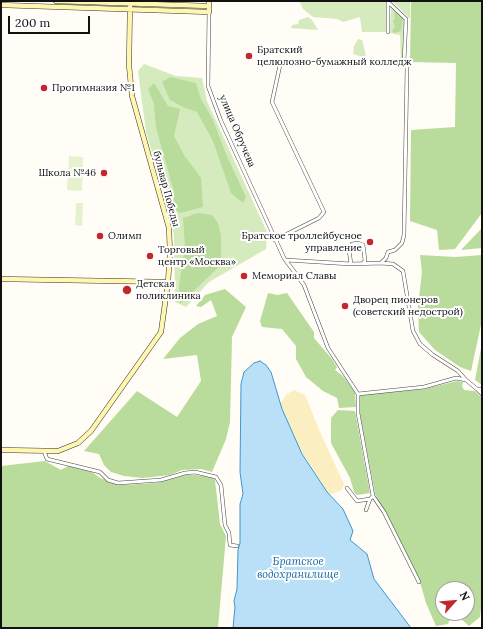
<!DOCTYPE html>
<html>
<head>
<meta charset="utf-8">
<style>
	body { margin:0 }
	#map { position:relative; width:483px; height:629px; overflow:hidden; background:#fffdf5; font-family:Lora,serif }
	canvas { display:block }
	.frame { position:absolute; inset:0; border:2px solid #111; pointer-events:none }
	.north { position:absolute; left:435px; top:581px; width:40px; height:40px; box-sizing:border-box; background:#fff; border:1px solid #a0a0a0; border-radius:50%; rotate:63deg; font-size:11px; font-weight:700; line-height:16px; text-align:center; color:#111 }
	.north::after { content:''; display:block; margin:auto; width:14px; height:18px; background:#c4262e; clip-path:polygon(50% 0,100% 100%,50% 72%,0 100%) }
	.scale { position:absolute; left:8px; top:16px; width:82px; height:18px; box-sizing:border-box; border:2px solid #111; border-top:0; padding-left:5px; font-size:12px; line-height:14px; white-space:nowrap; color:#111; -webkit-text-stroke:3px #fff; paint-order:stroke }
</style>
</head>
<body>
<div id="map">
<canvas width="483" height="629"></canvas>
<div class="frame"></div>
<div class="north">N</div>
<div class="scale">200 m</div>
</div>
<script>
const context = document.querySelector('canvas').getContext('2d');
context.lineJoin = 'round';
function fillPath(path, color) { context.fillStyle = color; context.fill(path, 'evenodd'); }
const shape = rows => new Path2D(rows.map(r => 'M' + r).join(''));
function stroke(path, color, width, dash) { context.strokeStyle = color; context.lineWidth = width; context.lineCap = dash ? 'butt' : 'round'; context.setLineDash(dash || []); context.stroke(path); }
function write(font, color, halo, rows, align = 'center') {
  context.font = font + ' Lora,serif'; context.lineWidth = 4; context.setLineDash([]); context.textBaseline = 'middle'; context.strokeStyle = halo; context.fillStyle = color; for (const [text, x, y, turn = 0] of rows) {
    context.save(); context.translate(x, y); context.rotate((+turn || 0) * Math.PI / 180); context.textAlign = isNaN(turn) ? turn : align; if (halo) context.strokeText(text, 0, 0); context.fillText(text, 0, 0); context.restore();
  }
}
fillPath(shape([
	[299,1,386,1,386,32,362,32,360,17,343,22,337,19,313,17,303,9],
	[392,1,410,1,410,19],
	[391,6,404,18,403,66,401,66,400,35,390,33],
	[308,17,312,20,318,30,291,28,292,25,298,24,299,20],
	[358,39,362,40,366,55,363,57,353,54,354,46],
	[144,64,176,76,202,78,207,101,267,232,266,249,209,282,186,307,175,302,174,237,170,213,146,132,138,71]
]), '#d5ebbd');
fillPath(shape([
	[411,1,482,1,482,213,455,249,439,250,437,230,410,221,411,130,455,127,456,63,410,62],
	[394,12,403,19,401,31,394,33,392,31,395,27,393,21,395,18],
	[170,77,196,83,201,99,213,120,226,154,246,197,243,203,231,193,213,141,197,112,185,108,170,100,162,82],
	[154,83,168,106,180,109,174,136,184,155,201,178,203,207,180,213,173,209,174,192,156,128,154,104,148,89],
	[198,213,212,215,218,223,221,235,221,265,180,304,179,287,185,245,183,218],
	[482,228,482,248,461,250],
	[420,255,455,257,482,255,482,320,471,371,460,367,435,350,419,332,418,306,422,272],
	[225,289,246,307,232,337,230,422,226,439,212,472,201,469,182,470,170,475,143,478,124,476,111,472,104,465,99,454,84,451,137,391,177,417,201,381,197,355,163,359,180,338,198,324,217,316,211,300,201,307,196,306,205,295],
	[268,293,277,295,287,293,314,332,314,338,332,359,337,367,335,370,343,376,355,392,356,407,339,408,337,398,323,391,306,377,296,359,296,346,282,329,262,327,260,321],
	[482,343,482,385,475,380],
	[457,381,463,382,462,386,464,390,475,391,482,398,482,599,480,617,469,626,459,617,461,613,467,613,467,589,443,589,443,613,459,613,451,616,448,624,436,626,426,603,420,582,375,494,360,414,360,395,424,389],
	[338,410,355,411,370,493,357,495,354,492,350,478,331,443,331,418],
	[45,461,61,470,68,466,92,472,100,478,122,485,156,483,186,475,195,475,212,477,215,480,220,524,226,536,218,628,1,628,1,466]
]), '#b9dc9c');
fillPath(shape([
	[294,390,305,395,320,432,344,484,342,490,329,495,297,444,280,404,287,394]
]), '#fbeec1');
fillPath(shape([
	[69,156,83,157,82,191,67,190],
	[76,203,83,203,82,226,75,225]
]), '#e6f2cf');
const water = shape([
	[260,361,266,365,271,372,282,409,302,454,327,492,343,509,353,531,350,540,367,554,374,579,411,628,233,628,235,607,234,601,237,589,238,550,240,543,240,504,243,494,240,472,241,384,244,372,254,363,260,361]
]);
fillPath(water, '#b9e0f7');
stroke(water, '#3f96cf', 1);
const street = shape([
	[209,12,208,86,221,121,284,258,304,285,328,348,358,394,358,413,373,496,384,512,419,582],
	[388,32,388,2],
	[275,240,319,218,324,212,272,102,280,65],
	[286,260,351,264,381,263,393,264,403,271,413,331,420,344,433,355,458,371,466,380],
	[381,263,386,258,388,252,395,250,402,243,404,235,407,68,404,62,406,19,388,2],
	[351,264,349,250,352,244,358,243,363,245,364,252,365,261,363,263],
	[477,389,482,394],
	[358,394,424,387,456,378,466,380,477,389,482,389],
	[44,451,47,459,100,472,108,480,118,483,161,480,185,473,195,472,216,477,221,485,225,525,229,533,230,545,237,546],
	[347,488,357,501,370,499,373,496],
	[366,510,370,499]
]);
const secondary = shape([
	[56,1,209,6],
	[1,5,209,12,209,1],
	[1,279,168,282],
	[1,450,58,451,78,443,91,431,161,332,168,282,170,253,169,228,132,96,129,65,130,3]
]);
stroke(street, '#444', 4);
stroke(secondary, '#333', 5.5);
stroke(street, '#fff', 3);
stroke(secondary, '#fff6b0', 4.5);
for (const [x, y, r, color] of [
	[249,56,4,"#c4262e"],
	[44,88,4,"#c4262e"],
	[104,173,4,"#c4262e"],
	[100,236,4,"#c4262e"],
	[370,242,4,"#c4262e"],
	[150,256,4,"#c4262e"],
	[244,276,4,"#c4262e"],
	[127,290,5,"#c4262e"],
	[345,306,4,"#c4262e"]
]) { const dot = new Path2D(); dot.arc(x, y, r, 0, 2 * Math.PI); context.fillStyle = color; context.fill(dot); stroke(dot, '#fff', 1.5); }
write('10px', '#111', '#fff', [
	["Братский",257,50],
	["целюлозно-бумажный колледж",257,62],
	["Прогимназия №1",52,88],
	["Школа №46",96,173,"right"],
	["Олимп",108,236],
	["Братское троллейбусное",362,236,"right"],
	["управление",362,248,"right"],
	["Торговый",158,250],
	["центр «Москва»",158,262],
	["Мемориал Славы",252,276],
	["Детская",136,284],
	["поликлиника",136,296],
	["Дворец пионеров",353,300],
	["(советский недострой)",353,312]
], 'left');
write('10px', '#111', '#fff', [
	["улица Обручева",237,131,67],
	["бульвар Победы",166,189,75]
]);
write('italic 11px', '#1768a6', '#fff', [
	["Братское",298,562],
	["водохранилище",298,575]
]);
</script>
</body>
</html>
